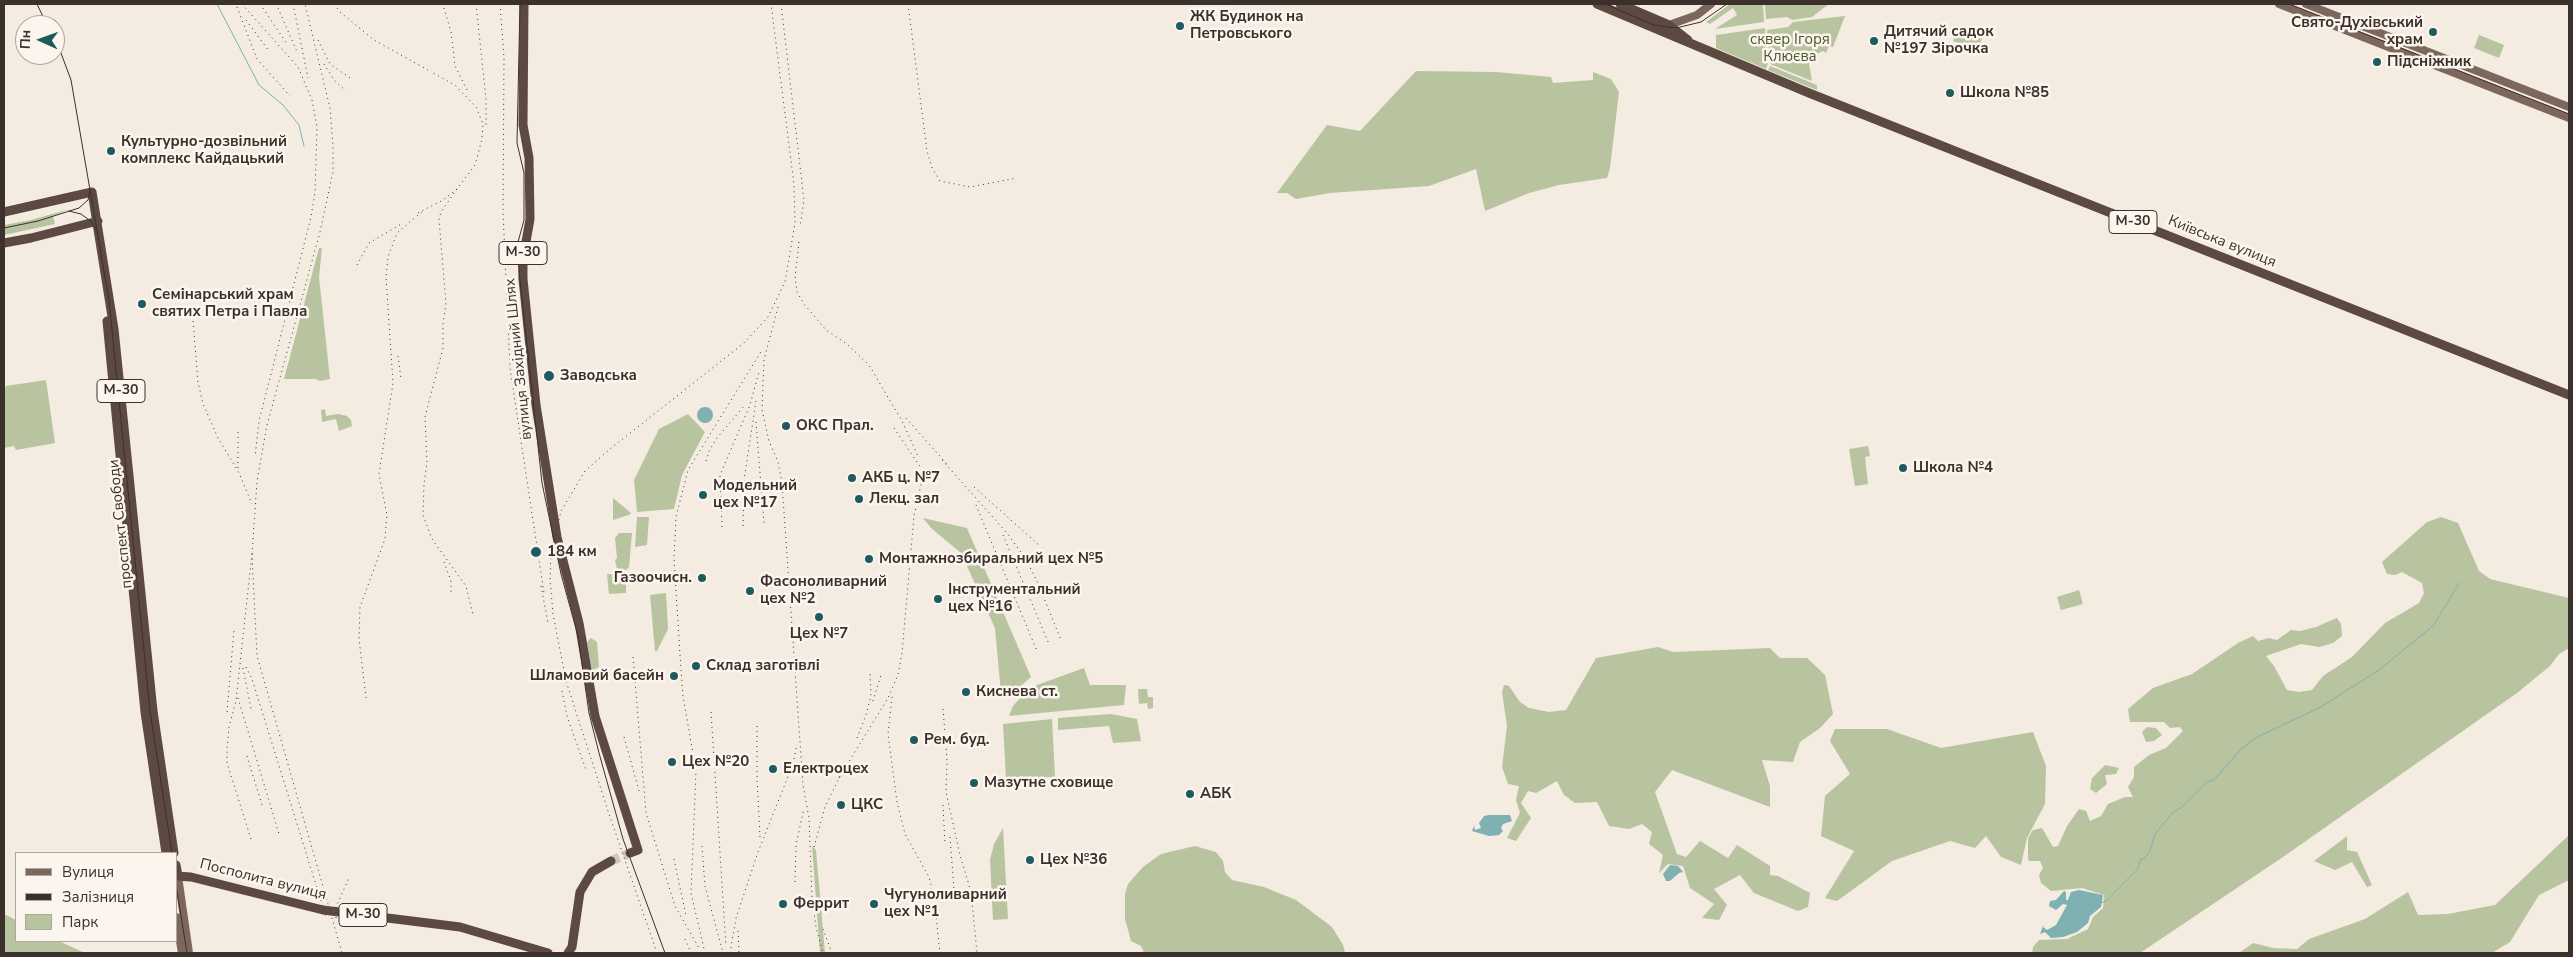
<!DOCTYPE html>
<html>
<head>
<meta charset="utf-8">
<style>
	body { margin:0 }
	#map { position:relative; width:2573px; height:957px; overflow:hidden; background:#f4ebe1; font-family:"Nunito Sans",sans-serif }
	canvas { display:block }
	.frame { position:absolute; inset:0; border:5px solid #3b302b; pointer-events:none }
	.legend { position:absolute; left:15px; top:852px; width:162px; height:90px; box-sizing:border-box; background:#fbf5ee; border:1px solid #aea6a0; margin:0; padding:6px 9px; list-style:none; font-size:15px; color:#3b302b }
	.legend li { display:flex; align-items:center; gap:10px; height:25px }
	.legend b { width:25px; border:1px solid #aea6a0 }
	.north { position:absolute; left:15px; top:15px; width:50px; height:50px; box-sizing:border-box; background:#fbf5ee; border:1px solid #aea6a0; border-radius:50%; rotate:272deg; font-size:14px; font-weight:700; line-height:20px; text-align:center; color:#3b302b }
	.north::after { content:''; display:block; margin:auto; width:18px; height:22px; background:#1f5a5e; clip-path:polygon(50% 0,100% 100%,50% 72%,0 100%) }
</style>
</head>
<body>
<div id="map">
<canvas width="2573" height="957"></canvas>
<div class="frame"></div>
<ul class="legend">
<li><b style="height:6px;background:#7d675c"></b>Вулиця</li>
<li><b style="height:6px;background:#3b302b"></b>Залізниця</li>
<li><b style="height:14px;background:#b8c4a0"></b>Парк</li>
</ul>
<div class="north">Пн</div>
</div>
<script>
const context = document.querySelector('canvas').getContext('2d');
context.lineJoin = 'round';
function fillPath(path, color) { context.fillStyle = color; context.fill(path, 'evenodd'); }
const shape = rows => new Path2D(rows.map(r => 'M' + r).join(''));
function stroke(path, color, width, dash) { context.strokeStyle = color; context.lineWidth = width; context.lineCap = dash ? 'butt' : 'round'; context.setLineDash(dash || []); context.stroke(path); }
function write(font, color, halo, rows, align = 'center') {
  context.font = font + ' "Nunito Sans",sans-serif'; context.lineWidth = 5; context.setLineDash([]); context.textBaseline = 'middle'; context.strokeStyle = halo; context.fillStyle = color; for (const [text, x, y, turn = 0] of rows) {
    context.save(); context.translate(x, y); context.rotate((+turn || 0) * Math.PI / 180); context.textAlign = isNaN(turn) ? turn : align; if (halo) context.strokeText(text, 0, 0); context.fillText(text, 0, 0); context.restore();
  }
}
fillPath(shape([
	[1730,4,1763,4,1764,22,1715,29,1737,15,1733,8,1710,24,1706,22],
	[1765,4,1829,4,1812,17,1792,20,1787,17,1766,19],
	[1845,16,1833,47,1829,46,1826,53,1823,51,1808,58,1812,81,1770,64,1767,30,1788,27,1793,22],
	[1765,28,1768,63,1766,69,1716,48,1716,35],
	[1958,28,1982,38,1978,51,1953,41],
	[2479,35,2504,45,2499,58,2474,48],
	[1770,66,1817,85,1817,90,1768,70],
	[1416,71,1496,72,1551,77,1553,83,1593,80,1593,72,1611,79,1619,92,1610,168,1607,178,1559,185,1529,193,1485,211,1476,169,1429,186,1330,193,1296,199,1287,193,1277,193,1327,125,1360,131],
	[69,209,53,216,55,224,4,235,4,225,31,220],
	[319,248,322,248,319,277,330,379,320,381,316,379,284,379],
	[46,380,55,443,16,450,14,446,4,448,4,391,6,386],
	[325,409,326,416,338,414,347,416,351,420,352,426,339,431,336,419,322,422,321,410],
	[688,414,705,432,682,475,674,509,637,512,634,480,659,429],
	[1868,446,1870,456,1865,457,1868,484,1855,486,1849,449],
	[613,498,631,513,629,515,613,520],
	[637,517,649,517,647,545,635,547],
	[2441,517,2458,523,2479,571,2490,579,2569,598,2569,648,2559,654,2550,666,2517,693,2283,857,2140,953,2032,953,2033,947,2039,940,2067,939,2088,929,2093,917,2103,908,2104,895,2082,888,2051,891,2041,883,2039,875,2043,868,2040,861,2029,861,2028,858,2028,838,2033,830,2042,828,2053,847,2058,846,2067,826,2079,809,2086,811,2090,821,2101,816,2108,804,2125,797,2133,797,2128,787,2134,777,2134,767,2149,755,2166,748,2183,731,2180,727,2170,728,2164,722,2130,722,2128,709,2153,688,2192,674,2238,643,2253,636,2258,641,2269,638,2277,640,2291,630,2300,631,2316,627,2337,618,2341,624,2342,636,2333,643,2319,647,2301,644,2266,656,2274,666,2287,690,2299,692,2312,690,2323,676,2352,657,2385,623,2419,603,2424,593,2422,583,2402,572,2395,575,2387,574,2382,562,2427,522],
	[923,518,967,528,1031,677,1015,691,1001,693,995,628,961,553,931,528],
	[619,533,632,533,629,567,626,570,617,569,615,560,617,558,615,538],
	[607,574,626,575,626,593,609,594],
	[2079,590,2083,604,2061,610,2057,597],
	[666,593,668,629,657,651,655,651,650,595],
	[591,638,597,642,599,667,592,671,587,642],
	[1658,647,1673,652,1770,648,1780,658,1807,658,1825,675,1833,714,1820,728,1800,742,1793,762,1762,760,1770,786,1770,807,1672,770,1655,792,1677,854,1686,857,1700,841,1728,858,1737,845,1770,866,1770,875,1778,876,1810,893,1808,907,1798,911,1754,893,1740,875,1714,889,1727,905,1719,920,1702,918,1714,904,1690,888,1683,866,1668,864,1659,873,1663,855,1649,844,1652,832,1642,824,1629,829,1609,826,1597,802,1575,803,1564,795,1557,781,1536,793,1528,791,1521,803,1531,818,1516,841,1507,838,1520,813,1516,800,1519,786,1508,784,1502,767,1507,726,1502,692,1504,685,1509,686,1520,702,1529,708,1549,712,1566,710,1596,658],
	[1084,668,1090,685,1126,685,1124,705,1009,716,1013,706,1023,695,1037,685],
	[1138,689,1147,689,1148,697,1153,697,1153,708,1148,709,1147,703,1139,704],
	[1111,714,1137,719,1141,741,1113,743,1109,726,1058,730,1058,718],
	[1052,719,1055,777,1006,778,1003,724],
	[2147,727,2156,728,2162,735,2154,741,2146,742,2142,732],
	[1835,729,1887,729,1941,748,2033,732,2046,766,2045,804,2027,838,2021,865,2001,857,1986,836,1975,848,1950,841,1892,861,1837,901,1825,898,1854,851,1821,836,1825,796,1850,774,1830,741],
	[2105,765,2119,768,2116,774,2105,775,2107,784,2096,793,2090,789,2092,778],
	[1003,828,1008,919,993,920,990,860,994,844],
	[2569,835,2569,880,2539,895,2510,942,2492,953,2239,953,2253,943,2273,948,2297,949,2309,939,2365,919,2408,892,2418,915,2448,914,2495,905],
	[2347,836,2347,850,2357,852,2372,885,2367,887,2352,862,2335,870,2314,861],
	[812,846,816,850,825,953,820,953],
	[1195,846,1216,852,1223,861,1225,872,1232,880,1264,887,1296,900,1332,927,1343,945,1345,953,1144,953,1141,946,1131,941,1125,919,1125,894,1128,884,1143,867,1161,854],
	[4,914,16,920,16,941,59,941,85,953,4,953]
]), '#b8c4a0');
fillPath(shape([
	'697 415a8 8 0 1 1 16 0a8 8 0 1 1-16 0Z',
	[1489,815,1510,815,1512,821,1503,824,1501,828,1503,831,1499,835,1489,836,1472,831,1474,826,1475,830,1481,828,1479,823,1484,816],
	[1670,865,1678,866,1683,872,1679,873,1670,881,1666,881,1663,874],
	[2079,890,2103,895,2101,907,2090,916,2088,923,2077,932,2063,937,2051,938,2045,932,2040,934,2044,923,2043,927,2047,930,2056,925,2067,905,2063,904,2056,910,2049,906,2050,901,2056,900,2064,891,2066,892,2066,900,2068,900,2071,892]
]), '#7fb0b2');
stroke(shape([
	[217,4,259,85,283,105,299,125,304,146],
	[2101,903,2106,901,2137,870,2141,859,2144,859,2150,851,2155,834,2172,813,2182,807,2207,782,2214,780,2241,749,2257,737,2319,708,2379,670,2434,625,2459,583]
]), '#7fb0b2', 1);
stroke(shape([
	[611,861,630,853]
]), '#cfc6bd', 9, [9, 4.5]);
stroke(shape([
	[2279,4,2569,118],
	[2306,4,2569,107],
	[1666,30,1669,25,1697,15,1711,4],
	[178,876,189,953],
	[176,917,182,953]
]), '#7d675c', 8);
stroke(shape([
	[524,4,523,125,529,158,530,219,523,259,523,279,536,405,557,537,579,623,595,716,638,850,630,853],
	[1597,4,1809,93,2569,395],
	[1620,4,1669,25,1688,40],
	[4,212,92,192,114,329,153,711,174,853],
	[4,243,31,238,98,221],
	[107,321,145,712,166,853],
	[176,865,178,876],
	[176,876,191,877,323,910,460,927,548,953],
	[568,953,572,947,580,892,592,872,611,861]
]), '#5c4a42', 9);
stroke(shape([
	[37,4,47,25],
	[520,4,517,143,524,173,524,220,518,242,519,271,542,483,561,574,578,636,589,713,599,753,623,839,665,953],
	[1605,4,1654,25,1676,28,1701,22,1727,4],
	[2289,4,2569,114],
	[55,37,71,80,109,300,150,711,172,853],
	[69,211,81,214,92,222,96,230],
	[4,228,38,221,79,208,88,200,90,191],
	[176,885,187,953]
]), '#3b302b', 1);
stroke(shape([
	[223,4,225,8],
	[242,4,298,67,312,100,317,127,315,192,311,217,259,421,255,457],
	[260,4,287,44],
	[293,4,308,78],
	[334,4,340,12,374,40,428,70],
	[476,4,486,99,486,126],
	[500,4,504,58,503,212,510,368,544,593],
	[781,4,804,200,800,227],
	[908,4,927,151,932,168,940,181,970,187,1017,178],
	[237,7,257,59,290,96],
	[278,8,298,54],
	[444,8,451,32,455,66,468,92],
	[246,20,269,51],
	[318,40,330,64,353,80],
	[324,64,334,80,346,91],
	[457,189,441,212,439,219,446,304,443,324,443,348,425,417,427,463,424,484,423,515,432,539,466,586,473,615],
	[418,213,443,200,457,189,475,165,482,139,483,124,476,107,455,85,433,73],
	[799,242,795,277,797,292,804,304,826,330,847,344,869,365,902,421,918,456],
	[357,265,369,243,403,223],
	[778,307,764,360,762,410,769,441,778,462,782,483,803,785,809,818,812,898,816,927,823,953],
	[193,321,198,382,203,404,218,438,239,473,252,504],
	[398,356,401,379],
	[906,418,947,464],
	[756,422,764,524],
	[238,432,238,468],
	[942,460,1007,533,1025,558,1037,581,1061,640],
	[706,461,709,451,717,438,745,405],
	[974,487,1040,546],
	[976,505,1037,651],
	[743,526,744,480,756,401],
	[722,527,720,475,750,405,759,372],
	[1003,535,1049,644],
	[252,554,257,481,267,425,320,232,333,172,333,146,330,108,305,4],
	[444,562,451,581,451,592],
	[541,586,548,623],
	[633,657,646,813,675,906,699,948],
	[246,667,252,679,326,917],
	[243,668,251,709],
	[562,691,567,716,586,770],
	[892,697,888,734,897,802,905,834,929,877,934,897,940,953],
	[238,698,279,834],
	[366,698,359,639,360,607,385,539,386,525,387,515,379,474,393,383,386,277,388,257,397,233,424,210],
	[873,701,881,675],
	[943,709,947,760,946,792,960,855,971,892,977,953],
	[227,712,234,630],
	[711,712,726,946],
	[757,726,757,778,760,837],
	[624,737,639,791],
	[857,738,866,715,871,695,870,673],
	[247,756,262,805],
	[839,778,888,698,898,675,902,653,914,516,922,480,921,468,892,425],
	[943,805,945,845],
	[950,837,954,889],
	[251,839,227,763,227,750,229,727,236,701,252,554,257,656,342,953],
	[702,846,705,886,723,953],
	[814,847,825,807,842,772],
	[674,859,686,916],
	[795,882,796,845,804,808],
	[336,918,336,907,349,878],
	[823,929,832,953],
	[738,931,739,953],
	[685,939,691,953],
	[657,953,608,811,566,681,553,614,550,579,551,554,561,511,585,471,610,449,744,343,768,317,785,282,795,223,794,184,771,4],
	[705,953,691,893,696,771,683,696,680,655,674,559,676,517,688,470,762,350],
	[730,953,736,918,758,852,793,764,797,744]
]), '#3b302b', 1, [1, 4]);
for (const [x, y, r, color] of [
	[1180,26,5,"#1f5a5e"],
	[2433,32,5,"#1f5a5e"],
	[1874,41,5,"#1f5a5e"],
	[2377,62,5,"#1f5a5e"],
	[1950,93,5,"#1f5a5e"],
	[111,151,5,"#1f5a5e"],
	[142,304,5,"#1f5a5e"],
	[549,376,6,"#1f5a5e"],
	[786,426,5,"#1f5a5e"],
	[1903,468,5,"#1f5a5e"],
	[852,478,5,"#1f5a5e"],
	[703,495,5,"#1f5a5e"],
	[859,499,5,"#1f5a5e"],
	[536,552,6,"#1f5a5e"],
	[869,559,5,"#1f5a5e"],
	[702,578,5,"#1f5a5e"],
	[750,591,5,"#1f5a5e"],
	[938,599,5,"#1f5a5e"],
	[819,617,5,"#1f5a5e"],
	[696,666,5,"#1f5a5e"],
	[674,676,5,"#1f5a5e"],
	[966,692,5,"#1f5a5e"],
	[914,740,5,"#1f5a5e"],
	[672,762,5,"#1f5a5e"],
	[773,769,5,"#1f5a5e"],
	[974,783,5,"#1f5a5e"],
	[1190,794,5,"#1f5a5e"],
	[841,805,5,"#1f5a5e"],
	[1030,860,5,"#1f5a5e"],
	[783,904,5,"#1f5a5e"],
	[874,904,5,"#1f5a5e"]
]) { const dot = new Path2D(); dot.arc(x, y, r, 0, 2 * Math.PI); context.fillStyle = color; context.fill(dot); stroke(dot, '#fbf5ee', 2); }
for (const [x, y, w] of [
	[2133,222,48],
	[523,253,48],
	[121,391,48],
	[363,915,48]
]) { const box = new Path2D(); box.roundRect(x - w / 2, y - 11.5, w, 23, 4); context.fillStyle = '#fbf5ee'; context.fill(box); stroke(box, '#3b302b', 1); }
write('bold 14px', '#3b302b', null, [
	["М-30",2133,222],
	["М-30",523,253],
	["М-30",121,391],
	["М-30",363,915]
]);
write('bold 15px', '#3b302b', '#fbf5ee', [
	["ЖК Будинок на",1190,17],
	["Петровського",1190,34],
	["Свято-Духівський",2423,23,"right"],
	["храм",2423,40,"right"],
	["Дитячий садок",1884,32],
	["№197 Зірочка",1884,49],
	["Підсніжник",2387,62],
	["Школа №85",1960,93],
	["Культурно-дозвільний",121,142],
	["комплекс Кайдацький",121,159],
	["Семінарський храм",152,295],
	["святих Петра і Павла",152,312],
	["Заводська",560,376],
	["ОКС Прал.",796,426],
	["Школа №4",1913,468],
	["АКБ ц. №7",862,478],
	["Модельний",713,486],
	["цех №17",713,503],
	["Лекц. зал",869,499],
	["184 км",547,552],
	["Монтажнозбиральний цех №5",879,559],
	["Газоочисн.",692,578,"right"],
	["Фасоноливарний",760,582],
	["цех №2",760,599],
	["Інструментальний",948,590],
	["цех №16",948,607],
	["Цех №7",819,634,"center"],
	["Склад заготівлі",706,666],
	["Шламовий басейн",664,676,"right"],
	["Киснева ст.",976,692],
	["Рем. буд.",924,740],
	["Цех №20",682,762],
	["Електроцех",783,769],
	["Мазутне сховище",984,783],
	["АБК",1200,794],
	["ЦКС",851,805],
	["Цех №36",1040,860],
	["Чугуноливарний",884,895],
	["цех №1",884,912],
	["Феррит",793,904]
], 'left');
write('15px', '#4a5a2e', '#fbf5ee', [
	["сквер Ігоря",1790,40],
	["Клюєва",1790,57]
]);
write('15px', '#3b302b', '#fbf5ee', [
	["Київська вулиця",2222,242,22],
	["вулиця Західний Шлях",519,359,-96],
	["проспект Свободи",121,524,-96],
	["Посполита вулиця",263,880,14]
]);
</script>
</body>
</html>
